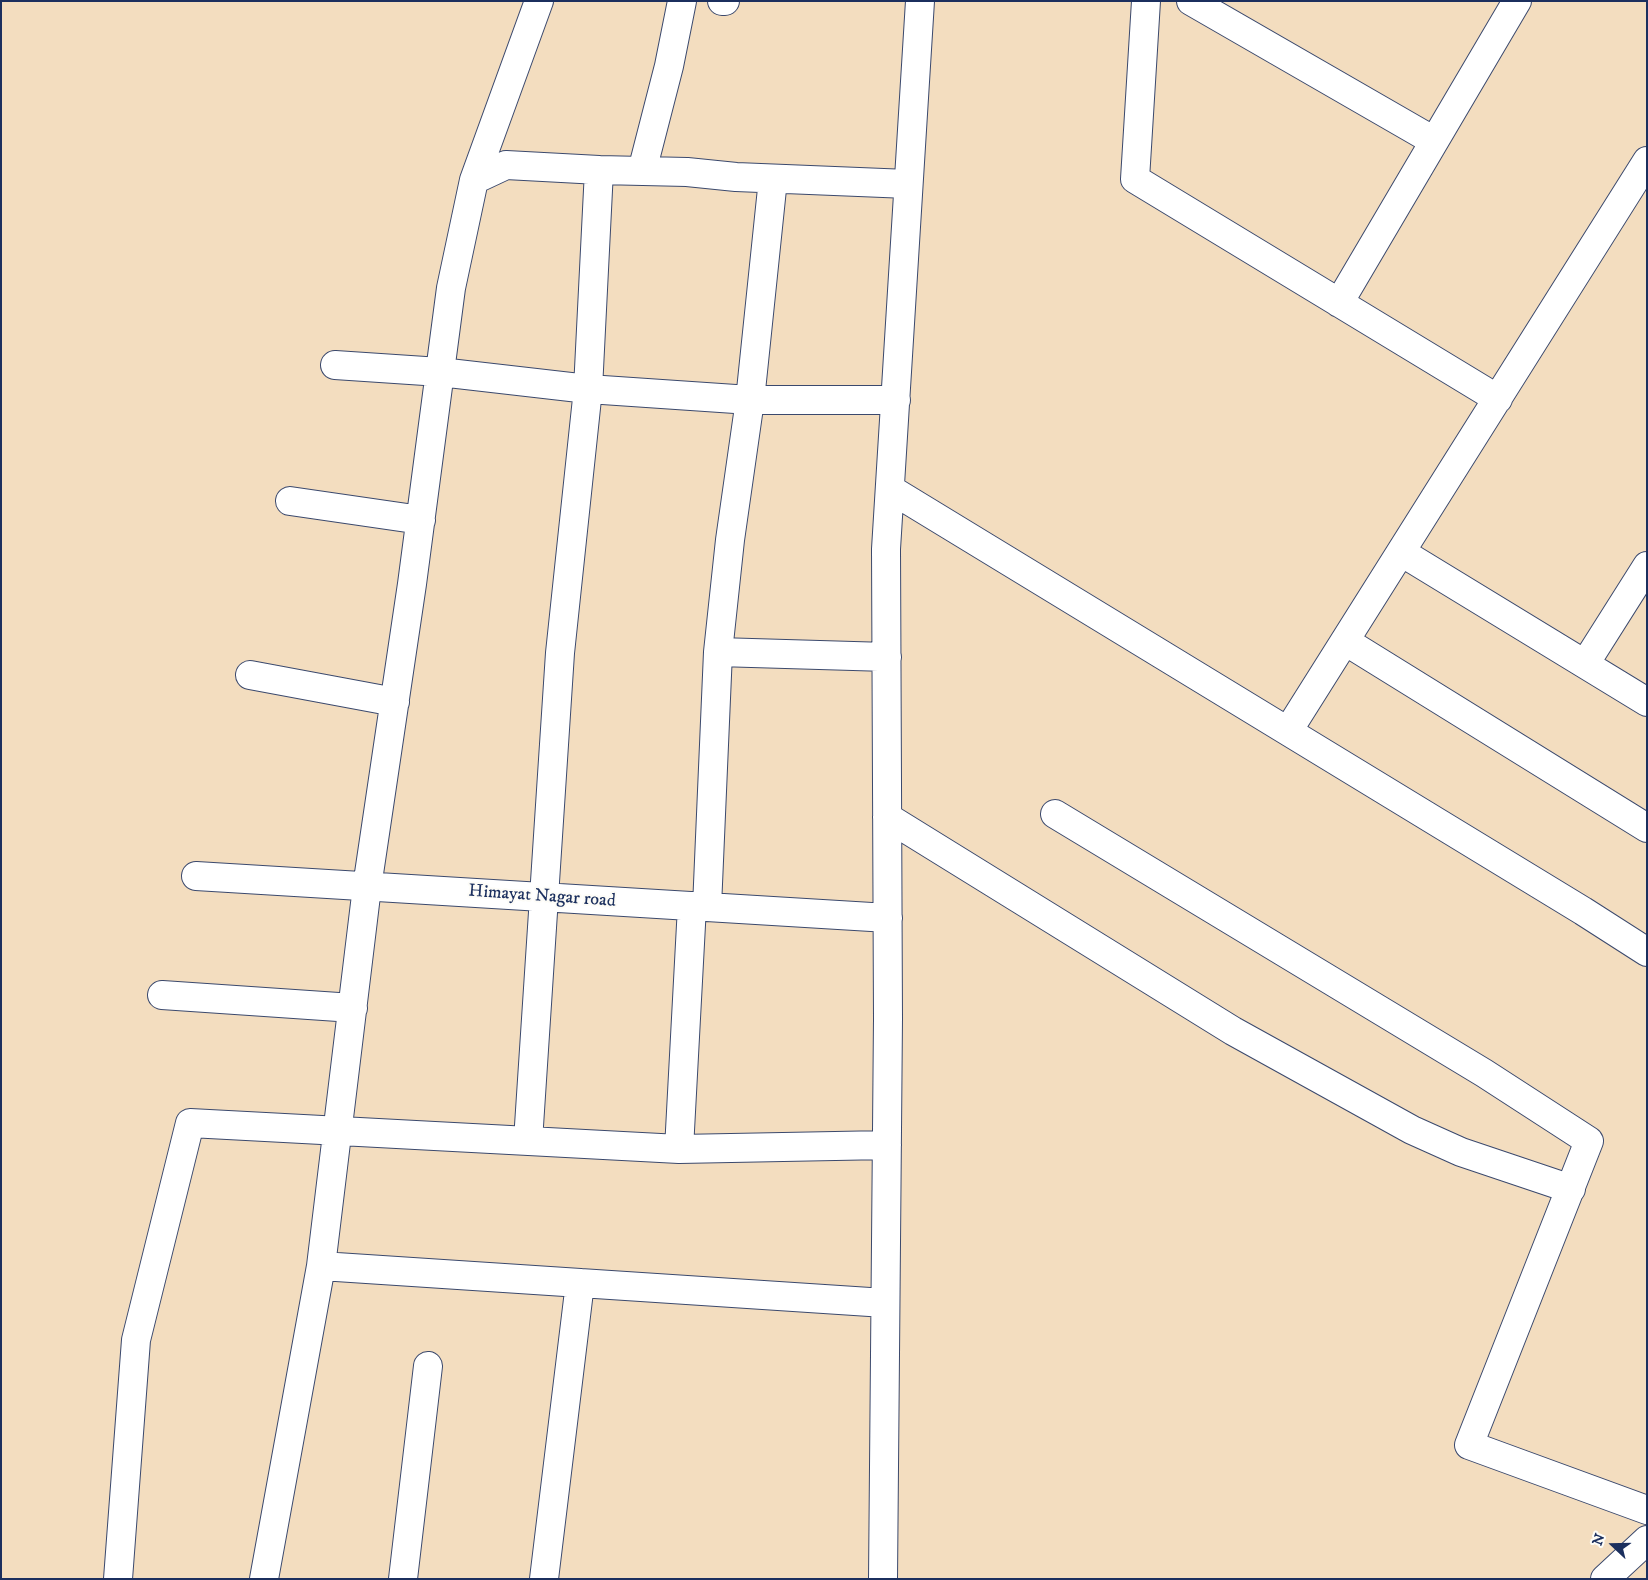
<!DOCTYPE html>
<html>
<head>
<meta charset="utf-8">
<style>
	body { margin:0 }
	#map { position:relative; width:1648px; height:1580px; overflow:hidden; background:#f3ddbf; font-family:"IM FELL DW Pica",serif }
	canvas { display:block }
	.frame { position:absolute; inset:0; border:2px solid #1b2f5e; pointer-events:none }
	.north { position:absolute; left:1588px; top:1520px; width:50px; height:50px; -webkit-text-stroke:4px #fdfcf7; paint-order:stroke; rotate:291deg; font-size:14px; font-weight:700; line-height:20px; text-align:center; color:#1b2f5e }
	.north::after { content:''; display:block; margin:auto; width:18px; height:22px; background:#1b2f5e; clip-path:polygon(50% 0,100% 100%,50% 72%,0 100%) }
</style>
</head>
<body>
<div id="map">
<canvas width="1648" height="1580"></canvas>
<div class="frame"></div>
<div class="north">N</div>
</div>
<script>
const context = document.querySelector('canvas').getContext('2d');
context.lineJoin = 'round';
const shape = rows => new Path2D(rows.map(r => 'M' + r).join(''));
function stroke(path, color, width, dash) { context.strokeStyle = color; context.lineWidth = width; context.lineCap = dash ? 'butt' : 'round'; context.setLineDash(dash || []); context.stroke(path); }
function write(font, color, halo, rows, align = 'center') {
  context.font = font + ' "IM FELL DW Pica",serif'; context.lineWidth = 4; context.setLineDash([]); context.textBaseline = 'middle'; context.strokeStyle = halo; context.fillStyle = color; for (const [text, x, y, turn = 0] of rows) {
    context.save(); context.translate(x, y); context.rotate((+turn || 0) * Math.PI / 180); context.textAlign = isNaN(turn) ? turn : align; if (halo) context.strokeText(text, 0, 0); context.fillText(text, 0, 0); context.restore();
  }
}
const street = shape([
	[722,1,725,1],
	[1146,1,1135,179,1498,399],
	[1191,1,1434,141],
	[642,171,669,66,682,1],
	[474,180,539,1],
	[1339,303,1517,1],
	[335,365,440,372,588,389,750,400,896,400],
	[890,489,1583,911,1647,952],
	[290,501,421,520],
	[1401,552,1647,702],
	[1345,641,1647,828],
	[718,652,887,657],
	[1585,664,1647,566],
	[250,675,395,702],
	[1288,731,1647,161],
	[1055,814,1484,1073,1589,1141,1469,1445,1647,1510],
	[887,817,1233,1031,1412,1130,1461,1152,1571,1189],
	[196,876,888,918],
	[707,907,718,652,730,540,750,400,773,179],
	[162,995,353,1008],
	[528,1141,560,653,588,389,599,170,687,172,736,177,908,184],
	[679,1149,692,906],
	[321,1266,885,1303],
	[118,1579,136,1340,190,1123,679,1149,887,1145],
	[264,1579,321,1266,367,887,412,584,451,288,474,180,506,165,599,170],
	[403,1579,428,1366],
	[544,1579,580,1283],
	[883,1579,888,1018,886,549,920,1],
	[1605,1579,1647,1540]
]);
stroke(street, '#3b496d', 30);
stroke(street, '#fff', 28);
write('18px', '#1b2f5e', '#fdfcf7', [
	["Himayat Nagar road",542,897,4]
]);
</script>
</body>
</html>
